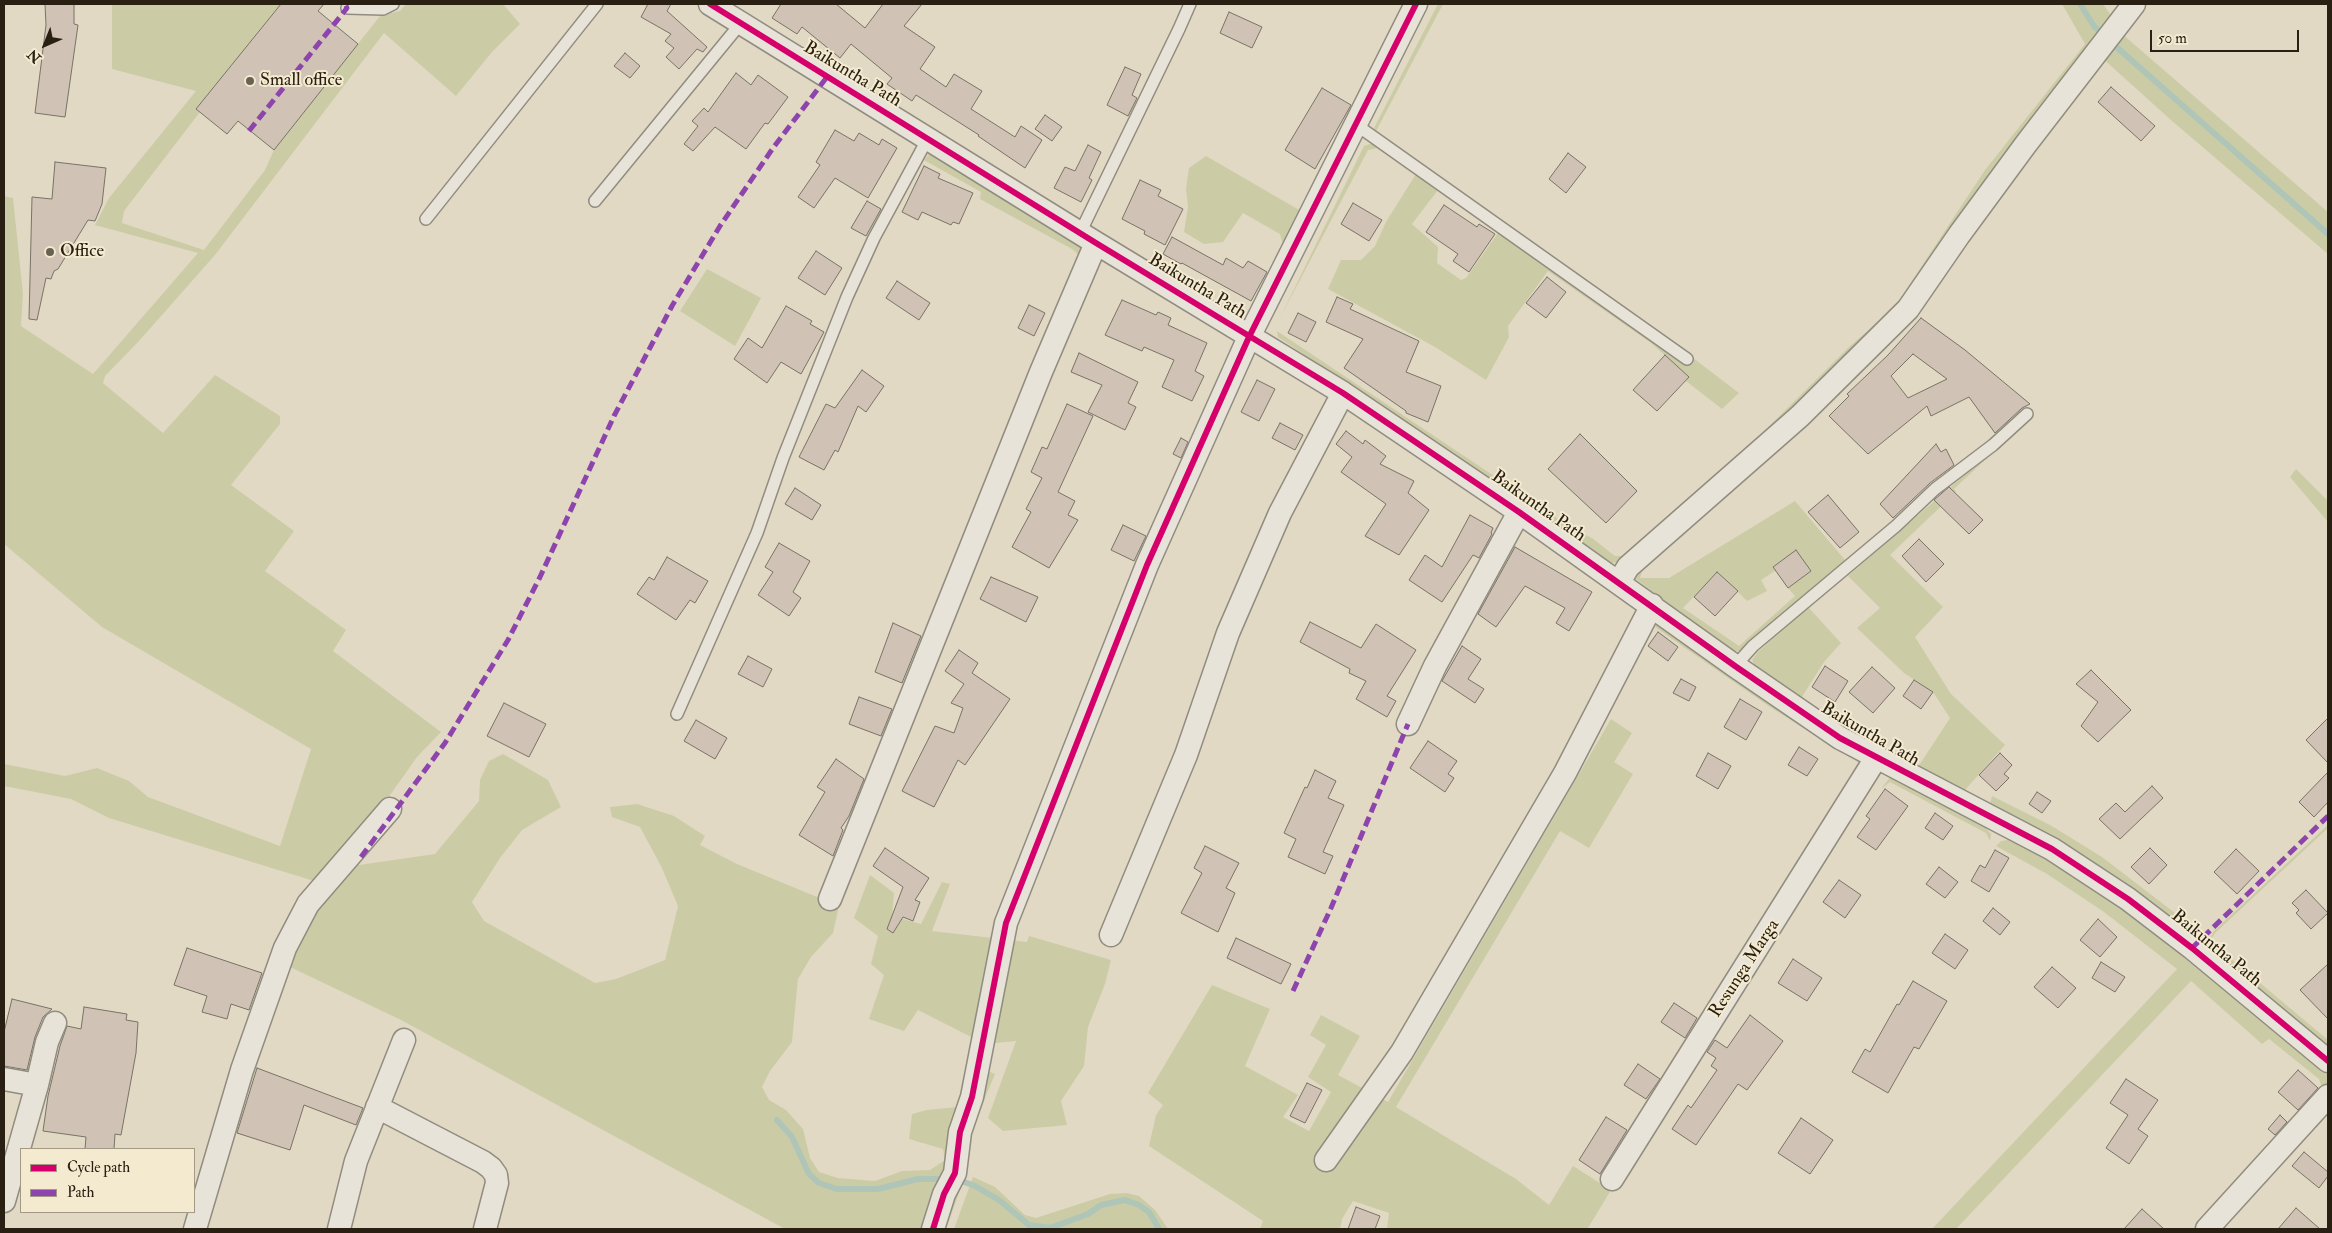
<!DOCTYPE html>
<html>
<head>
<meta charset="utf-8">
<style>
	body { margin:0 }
	#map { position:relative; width:2332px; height:1233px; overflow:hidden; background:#e1d9c4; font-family:"IM FELL Double Pica",serif }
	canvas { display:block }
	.frame { position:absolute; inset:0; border:5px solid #292013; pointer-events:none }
	.legend { position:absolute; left:20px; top:1148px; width:175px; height:65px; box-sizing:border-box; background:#f4ead0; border:1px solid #a39984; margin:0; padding:6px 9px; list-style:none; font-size:15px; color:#292013 }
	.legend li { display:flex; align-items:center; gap:10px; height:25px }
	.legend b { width:25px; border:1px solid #a39984 }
	.north { position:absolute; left:20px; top:20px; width:50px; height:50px; -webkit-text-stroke:4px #f4ead0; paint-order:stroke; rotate:224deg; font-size:14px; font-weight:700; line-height:20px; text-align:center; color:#292013 }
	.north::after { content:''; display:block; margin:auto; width:18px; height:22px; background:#292013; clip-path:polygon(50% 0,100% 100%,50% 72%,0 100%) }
	.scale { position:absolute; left:2150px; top:30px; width:149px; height:22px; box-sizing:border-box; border:2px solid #292013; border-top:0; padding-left:6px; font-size:15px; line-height:18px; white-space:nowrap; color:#292013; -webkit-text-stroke:4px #f4ead0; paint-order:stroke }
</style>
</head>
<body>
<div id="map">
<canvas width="2332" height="1233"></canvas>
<div class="frame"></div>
<ul class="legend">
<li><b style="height:6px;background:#d6006c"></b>Cycle path</li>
<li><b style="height:6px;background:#8e44ad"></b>Path</li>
</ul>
<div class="north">N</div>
<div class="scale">50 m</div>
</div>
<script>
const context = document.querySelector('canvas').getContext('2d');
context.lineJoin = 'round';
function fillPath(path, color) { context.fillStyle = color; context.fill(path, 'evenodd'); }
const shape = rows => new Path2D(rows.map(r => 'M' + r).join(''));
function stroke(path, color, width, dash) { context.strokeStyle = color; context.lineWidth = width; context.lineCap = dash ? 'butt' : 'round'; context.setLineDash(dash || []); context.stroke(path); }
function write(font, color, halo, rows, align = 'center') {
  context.font = font + ' "IM FELL Double Pica",serif'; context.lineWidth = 4; context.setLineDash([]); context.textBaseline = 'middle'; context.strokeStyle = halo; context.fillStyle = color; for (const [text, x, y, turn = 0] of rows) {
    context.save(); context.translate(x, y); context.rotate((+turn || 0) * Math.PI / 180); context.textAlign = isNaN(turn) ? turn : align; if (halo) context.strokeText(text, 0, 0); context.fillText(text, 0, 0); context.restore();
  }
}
fillPath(shape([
	[112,4,281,4,196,109,200,112,124,211,122,223,204,250,265,170,274,150,380,16,400,11,406,4,503,4,520,24,492,52,456,96,384,33,215,255,139,341,105,376,103,383,163,433,215,375,280,416,280,424,231,485,294,531,265,571,346,630,333,651,441,732,417,757,361,836,352,852,359,865,435,854,479,801,480,780,489,761,503,754,548,780,561,807,522,830,500,858,472,902,484,921,595,983,616,979,665,960,678,906,661,866,640,827,612,817,610,807,637,804,674,816,705,836,700,845,737,864,839,906,833,933,811,957,798,979,792,1042,770,1071,762,1087,769,1100,786,1110,803,1129,810,1158,819,1172,838,1178,875,1181,902,1171,930,1170,945,1160,943,1149,909,1139,912,1114,927,1110,957,1107,973,1065,995,1074,965,1146,967,1171,946,1229,785,1229,401,1020,286,965,327,885,109,818,71,799,4,786,4,764,65,776,97,768,129,781,148,797,280,846,311,749,102,627,4,544,4,196,13,198,23,294,21,326,93,374,198,253,95,225,109,198,196,91,112,69],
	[1420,4,1429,4,1301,249,1292,254,1284,248,1280,234,1243,213,1223,242,1204,244,1184,232,1188,207,1186,189,1189,168,1206,156,1313,218,1364,110],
	[1438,4,1443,4,1375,133,1374,128],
	[2062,4,2103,4,2110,14,2118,4,2126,4,1917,289,1832,373,1621,562,1611,563,1278,337,1277,331,1572,528,1592,538,1615,556,1626,556,1739,456,1850,346,1894,308,1985,170,2085,44],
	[2121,33,2328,212,2328,254,2172,121,2100,56],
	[1370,144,1376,144,1687,365,1693,358,1739,393,1722,409,1686,381,1689,377,1651,343,1548,271,1508,326,1509,337,1486,380,1435,347,1328,289,1341,260,1361,260,1375,246,1386,222,1416,174,1378,148,1368,150,1280,318,1364,146],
	[1438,190,1498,233,1466,278,1461,280,1437,263,1438,247,1412,224],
	[934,153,1088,251,1084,260,1072,249,980,199,981,192,924,160,928,155],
	[707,269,761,298,735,346,680,311],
	[2030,418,1954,489,1956,492,1890,555,1943,607,1915,637,1951,694,2005,745,1965,790,1918,767,1950,718,1933,692,1904,673,1857,628,1880,608,1848,576],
	[2296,469,2328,501,2328,522,2290,477],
	[1795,501,1845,560,1742,651,1731,651,1636,579,1636,571,1711,504,1713,508,1643,568,1640,578,1669,578],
	[1795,551,1811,571,1788,588,1795,596,1739,646,1683,608,1717,572,1747,601,1767,591,1761,580,1775,571,1773,567],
	[1808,607,1841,643,1824,662,1800,700,1757,670,1752,660,1758,652],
	[1659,621,1874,766,1870,770,1770,707,1655,627],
	[1611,719,1632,733,1614,762,1633,774,1589,848,1560,831,1396,1107,1516,1179,1549,1205,1573,1166,1611,1190,1588,1228,1590,1229,1387,1229,1389,1213,1353,1201,1342,1219,1340,1229,1260,1229,1263,1221,1149,1146,1156,1115,1163,1105,1148,1093,1212,985,1270,1009,1245,1066,1298,1095,1283,1117,1309,1131,1331,1092,1308,1077,1326,1045,1310,1035,1321,1015,1360,1036,1338,1075,1388,1102],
	[1891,776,1982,824,1991,834,1990,841,1986,833,1890,782,1881,789],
	[1992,796,2050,825,2102,857,2201,933,2190,933,2062,845,1990,804],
	[2328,825,2328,828,2215,933,2210,941,2328,1040,2328,1050,2212,954,2210,948,2210,938,2214,931],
	[2014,839,2060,863,2153,927,2325,1070,2328,1075,2328,1088,2322,1088,2319,1079,2269,1039,2262,1044,2191,981,1956,1229,1932,1229,2177,969,2104,912,2047,874,1996,846,2001,841],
	[870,875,894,893,892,916,921,924,942,882,950,884,932,931,1027,942,1029,936,1111,960,1105,984,1088,1027,1084,1066,1061,1101,1067,1125,1003,1131,988,1118,1016,1041,985,1044,918,1010,904,1031,869,1019,884,975,871,964,878,936,854,918],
	[973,1177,995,1187,1025,1215,1036,1218,1110,1194,1127,1193,1139,1196,1155,1210,1168,1229,954,1229]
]), '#cbcca6');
stroke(shape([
	[2080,4,2094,26,2112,43,2328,234],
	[777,1120,792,1137,809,1174,819,1183,837,1189,878,1189,918,1179,946,1179],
	[956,1179,975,1186,999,1200,1029,1225,1050,1228,1088,1214,1101,1205,1125,1200,1139,1205,1149,1212,1159,1229]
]), '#afc5b7', 6);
const building = shape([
	[45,4,74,4,74,24,78,25,65,117,35,113,46,25,45,4],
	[281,4,324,4,318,11,358,44,274,150,238,121,227,134,196,109,281,4],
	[648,4,671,4,667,11,707,47,703,52,697,49,679,69,666,57,674,48,665,41,671,34,641,17,648,4],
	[781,4,836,4,865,28,883,4,922,4,904,26,935,47,920,69,946,87,954,74,982,91,971,109,1015,137,1021,126,1042,140,1025,168,978,136,979,135,916,95,912,101,887,84,892,78,851,44,840,58,802,27,797,34,772,18,781,4],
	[1229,12,1262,27,1252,48,1220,33,1229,12],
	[625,53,640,66,630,78,614,66,625,53],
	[1125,67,1141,74,1132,95,1137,98,1128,116,1107,105,1125,67],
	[736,73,751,85,758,75,788,97,768,124,765,123,746,149,715,127,693,151,684,144,698,126,692,121,704,108,708,112,736,73],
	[2111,87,2155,126,2141,141,2098,102,2111,87],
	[1322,88,1351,105,1315,169,1285,150,1322,88],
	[1045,115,1062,127,1052,141,1035,129,1045,115],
	[835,130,854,141,859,133,879,145,882,139,897,148,868,198,835,178,814,208,798,197,820,165,816,162,835,130],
	[1088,145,1101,152,1089,178,1092,180,1081,202,1054,188,1065,167,1075,171,1088,145],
	[1568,153,1586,167,1566,193,1549,179,1568,153],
	[55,162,106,168,102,204,95,221,88,220,58,269,54,271,51,279,46,278,37,320,29,319,32,197,52,199,55,162],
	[924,166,940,174,938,178,973,193,959,224,953,222,951,225,922,212,918,220,902,212,924,166],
	[1140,180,1161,190,1158,196,1183,209,1165,245,1144,234,1145,231,1122,219,1140,180],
	[867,201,881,209,866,236,851,228,867,201],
	[1353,203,1382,220,1369,241,1341,224,1353,203],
	[1444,205,1477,227,1479,224,1495,234,1469,272,1453,261,1458,254,1426,232,1444,205],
	[1172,237,1223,265,1226,258,1243,268,1248,261,1267,272,1251,301,1182,263,1181,264,1163,254,1172,237],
	[816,251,842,268,825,295,798,278,816,251],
	[1547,277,1566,292,1546,318,1526,303,1547,277],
	[897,281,930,303,919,320,886,298,897,281],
	[1337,297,1353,304,1350,309,1419,341,1406,372,1441,386,1428,422,1406,413,1406,411,1344,368,1363,339,1326,322,1337,297],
	[1122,300,1156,315,1158,312,1171,318,1168,325,1207,343,1195,371,1204,376,1192,401,1162,387,1174,360,1144,347,1142,351,1105,335,1122,300],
	[1029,305,1045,313,1034,336,1018,328,1029,305],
	[786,306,812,321,810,324,824,332,801,374,781,362,767,383,734,359,748,338,762,348,786,306],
	[1298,313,1316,322,1306,342,1288,333,1298,313],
	[1921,318,1965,350,2030,404,2022,408,1995,433,1969,397,1931,416,1927,406,1868,454,1829,416,1849,396,1847,394,1888,355,1921,318],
	[1913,354,1947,379,1908,398,1891,376,1913,354],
	[1079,353,1138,382,1128,403,1136,407,1125,430,1088,412,1102,385,1071,372,1079,353],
	[1665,355,1689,377,1657,411,1633,390,1665,355],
	[862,370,884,386,866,412,858,406,838,452,835,450,824,470,799,457,826,404,835,408,862,370],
	[1257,380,1275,389,1259,421,1241,412,1257,380],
	[1067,404,1093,416,1058,492,1075,501,1068,515,1078,520,1049,568,1012,547,1031,512,1026,509,1042,478,1031,472,1042,447,1047,449,1067,404],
	[1280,423,1303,435,1295,450,1272,438,1280,423],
	[1346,431,1363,444,1365,440,1386,456,1380,464,1414,481,1408,493,1429,510,1399,555,1365,536,1386,504,1341,472,1352,457,1336,444,1346,431],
	[1580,434,1637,491,1606,523,1548,469,1580,434],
	[1181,438,1188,442,1181,458,1173,454,1181,438],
	[1936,444,1941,452,1946,449,1954,465,1930,483,1893,518,1880,504,1936,444],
	[1949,487,1983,520,1969,534,1934,500,1949,487],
	[795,488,821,505,812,520,785,504,795,488],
	[1828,495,1859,532,1840,548,1808,512,1828,495],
	[1470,515,1493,528,1491,533,1492,534,1479,558,1473,555,1442,602,1409,580,1425,555,1442,567,1470,515],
	[1123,525,1146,536,1134,561,1111,550,1123,525],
	[1919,539,1944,564,1926,582,1902,556,1919,539],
	[779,543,810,561,793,592,801,598,789,616,758,595,773,572,765,567,779,543],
	[1515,547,1592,592,1569,631,1556,623,1565,608,1525,586,1496,627,1478,614,1515,547],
	[1796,550,1811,571,1788,588,1773,567,1796,550],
	[667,557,708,581,695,603,690,600,676,620,637,594,649,577,654,580,667,557],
	[1717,572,1738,591,1715,616,1694,597,1717,572],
	[991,577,1038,597,1026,622,980,599,991,577],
	[1310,622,1361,648,1376,624,1416,650,1387,696,1396,701,1387,717,1356,699,1366,681,1349,673,1350,669,1300,642,1310,622],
	[893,623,921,636,902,683,875,672,893,623],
	[1658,632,1678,647,1668,661,1648,646,1658,632],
	[1462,646,1481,659,1468,679,1484,689,1475,703,1442,681,1462,646],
	[959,650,978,663,972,673,1010,699,965,765,958,760,934,807,902,791,935,726,954,733,963,708,951,703,964,684,945,671,959,650],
	[748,656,772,669,763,687,738,674,748,656],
	[1825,666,1848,681,1835,702,1812,687,1825,666],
	[1872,667,1895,688,1873,713,1849,692,1872,667],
	[2091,670,2131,710,2098,742,2081,726,2098,702,2076,684,2091,670],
	[1681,679,1696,687,1689,701,1673,693,1681,679],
	[1914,680,1933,692,1921,709,1903,696,1914,680],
	[859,697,892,709,881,736,849,724,859,697],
	[1740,699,1762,712,1746,740,1724,727,1740,699],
	[504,703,546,724,529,757,487,736,504,703],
	[2328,718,2328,763,2306,740,2328,718],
	[696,720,727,738,715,759,684,741,696,720],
	[1428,741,1457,761,1448,774,1454,778,1445,792,1410,768,1428,741],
	[1799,747,1818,759,1807,776,1788,765,1799,747],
	[1708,753,1731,766,1718,789,1696,776,1708,753],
	[2000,753,2012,765,2004,774,2009,778,1996,791,1979,775,2000,753],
	[836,759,864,779,849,816,841,828,843,830,833,856,799,835,825,792,817,787,836,759],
	[1315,770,1336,781,1328,798,1344,805,1323,852,1333,856,1325,874,1288,857,1296,839,1284,833,1305,787,1307,788,1315,770],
	[2328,772,2328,802,2314,817,2299,802,2328,772],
	[2152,786,2163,798,2120,839,2099,819,2116,803,2125,812,2152,786],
	[1885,789,1908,806,1876,850,1857,837,1870,819,1866,816,1885,789],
	[2037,792,2051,801,2042,813,2029,804,2037,792],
	[1935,813,1953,826,1943,840,1925,828,1935,813],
	[1205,846,1239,863,1226,888,1235,893,1218,932,1181,913,1202,873,1194,868,1205,846],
	[885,848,929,878,915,900,920,902,913,921,903,917,893,933,887,929,903,887,873,866,885,848],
	[2150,848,2167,865,2149,884,2131,867,2150,848],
	[2236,849,2259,871,2237,894,2214,872,2236,849],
	[1995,850,2009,858,1989,892,1971,881,1980,865,1985,868,1995,850],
	[1939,867,1958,882,1945,898,1926,884,1939,867],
	[1839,880,1861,895,1845,918,1823,902,1839,880],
	[2306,890,2328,913,2311,929,2296,913,2299,910,2292,903,2306,890],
	[1993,908,2010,922,2000,935,1983,921,1993,908],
	[2098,919,2117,937,2100,957,2080,940,2098,919],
	[1945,934,1968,950,1955,969,1932,953,1945,934],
	[1236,938,1291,964,1281,984,1227,958,1236,938],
	[187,948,262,973,249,1010,231,1004,227,1019,202,1012,207,996,174,985,187,948],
	[1793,959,1822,978,1807,1001,1778,983,1793,959],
	[2101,962,2125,977,2115,992,2092,978,2101,962],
	[2328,964,2328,1019,2300,990,2328,964],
	[2052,967,2076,988,2058,1008,2034,987,2052,967],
	[1913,981,1947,1001,1919,1049,1914,1047,1888,1093,1852,1072,1865,1049,1870,1052,1897,1004,1899,1005,1913,981],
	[12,999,52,1009,43,1017,35,1037,27,1070,4,1066,4,1032,12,999],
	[1674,1003,1697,1018,1685,1038,1661,1022,1674,1003],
	[84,1007,127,1014,126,1020,138,1022,136,1053,121,1135,115,1134,114,1149,85,1149,86,1137,43,1131,48,1096,60,1046,67,1026,81,1029,84,1007],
	[1750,1015,1783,1041,1747,1090,1738,1084,1696,1145,1672,1129,1688,1105,1691,1108,1717,1070,1711,1066,1716,1058,1707,1052,1715,1040,1727,1048,1750,1015],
	[1638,1064,1660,1079,1646,1099,1624,1085,1638,1064],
	[257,1068,363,1108,356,1125,304,1105,290,1150,237,1133,257,1068],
	[2298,1070,2318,1088,2298,1110,2278,1092,2298,1070],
	[2126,1079,2158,1100,2138,1129,2148,1136,2129,1164,2106,1148,2128,1115,2110,1103,2126,1079],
	[1307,1083,1322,1090,1305,1123,1290,1116,1307,1083],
	[2280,1115,2287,1122,2275,1135,2268,1129,2280,1115],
	[1606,1117,1627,1130,1600,1174,1579,1160,1606,1117],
	[1801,1118,1833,1140,1810,1174,1778,1153,1801,1118],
	[2304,1152,2328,1172,2328,1176,2319,1188,2292,1166,2304,1152],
	[1356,1207,1380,1216,1375,1229,1348,1229,1356,1207],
	[2296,1208,2320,1229,2278,1229,2296,1208],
	[2142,1209,2164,1229,2124,1229,2142,1209]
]);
fillPath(building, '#d0c2b4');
stroke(building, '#787366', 1);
const lane = shape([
	[347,8,383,9,393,4],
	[1355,124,1687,359],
	[595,201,741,23],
	[426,219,597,4],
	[1080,233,1179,29,1190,4],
	[1735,666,1753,646,1896,526,1935,489,1993,445,2027,414],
	[677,714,757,533,783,458,847,297,874,238,928,138]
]);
const street = shape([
	[710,4,1096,243,1343,393,1519,512,1735,666,1840,738,2052,849,2128,899,2192,948,2328,1061],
	[1619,582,1628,567,1800,416,1908,309,1959,235,2026,144,2134,4],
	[1408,724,1435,666,1519,512],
	[830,899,1041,372,1096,243],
	[1111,935,1186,755,1228,633,1280,513,1343,393],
	[4,1079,37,1085,4,1201],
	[37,1085,47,1042,55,1023],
	[377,1107,483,1162,491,1168,496,1175,497,1183,485,1229],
	[1326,1160,1402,1052,1565,773,1652,605],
	[1612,1179,1876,758],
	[195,1229,242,1070,285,948,308,904,390,809],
	[339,1229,356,1161,404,1040],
	[933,1229,944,1194,955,1173,960,1132,972,1097,1006,923,1147,565,1249,337,1416,4],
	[2207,1229,2328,1096]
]);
stroke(lane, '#918c7f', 14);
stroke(street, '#918c7f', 25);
stroke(lane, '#e7e3d8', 11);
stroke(street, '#e7e3d8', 22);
stroke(shape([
	[249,131,347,8,345,4],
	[361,857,445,743,508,640,540,577,614,416,672,306,720,226,773,148,827,77],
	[2192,948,2328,816],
	[1293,991,1331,908,1408,724]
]), '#8e44ad', 5, [10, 5]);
stroke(shape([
	[710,4,1096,243,1343,393,1519,512,1735,666,1840,738,2052,849,2128,899,2192,948,2328,1061],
	[933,1229,944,1194,955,1173,960,1132,972,1097,1006,923,1147,565,1249,337,1416,4]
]), '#d6006c', 6);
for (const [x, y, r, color] of [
	[250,81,5,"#696151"],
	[50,252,5,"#696151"]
]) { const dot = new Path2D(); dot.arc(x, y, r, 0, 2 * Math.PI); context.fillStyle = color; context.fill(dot); stroke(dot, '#f4ead0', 2); }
write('18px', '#292013', '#f4ead0', [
	["Baikuntha Path",852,75,31],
	["Baikuntha Path",1197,287,31],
	["Baikuntha Path",1538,507,35],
	["Baikuntha Path",1870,735,30],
	["Baikuntha Path",2216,949,39],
	["Resunga Marga",1745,969,-57]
]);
write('18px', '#292013', '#f4ead0', [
	["Small office",260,81],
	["Office",60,252]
], 'left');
</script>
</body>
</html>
